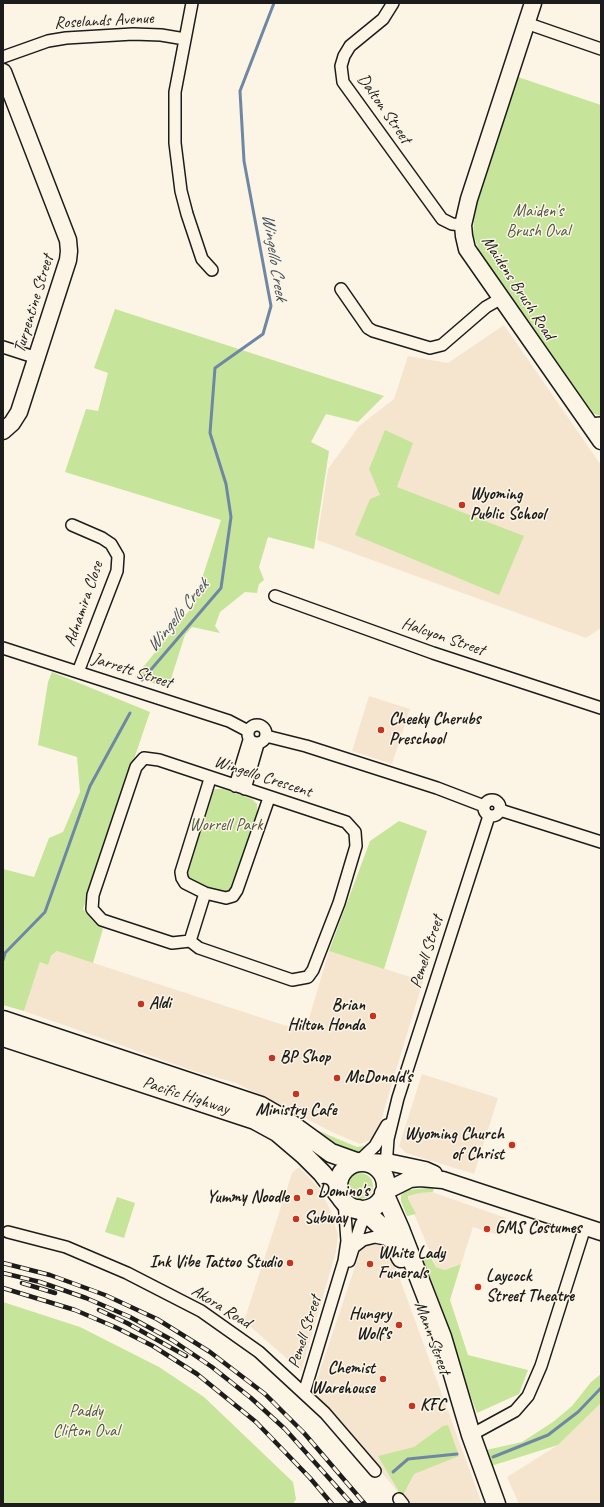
<!DOCTYPE html>
<html>
<head>
<meta charset="utf-8">
<style>
	body { margin:0 }
	#map { position:relative; width:604px; height:1507px; overflow:hidden; background:#fcf5e5; font-family:Caveat,sans-serif }
	canvas { display:block }
	.frame { position:absolute; inset:0; border:4px solid #1c1c1c; pointer-events:none }
</style>
</head>
<body>
<div id="map">
<canvas width="604" height="1507"></canvas>
<div class="frame"></div>
</div>
<script>
const context = document.querySelector('canvas').getContext('2d');
context.lineJoin = 'round';
function fillPath(path, color) { context.fillStyle = color; context.fill(path, 'evenodd'); }
const shape = rows => new Path2D(rows.map(r => 'M' + r).join(''));
function stroke(path, color, width, dash) { context.strokeStyle = color; context.lineWidth = width; context.lineCap = dash ? 'butt' : 'round'; context.setLineDash(dash || []); context.stroke(path); }
function write(font, color, halo, rows, align = 'center') {
  context.font = font + ' Caveat,sans-serif'; context.lineWidth = 3; context.setLineDash([]); context.textBaseline = 'middle'; context.strokeStyle = halo; context.fillStyle = color; for (const [text, x, y, turn = 0] of rows) {
    context.save(); context.translate(x, y); context.rotate((+turn || 0) * Math.PI / 180); context.textAlign = isNaN(turn) ? turn : align; if (halo) context.strokeText(text, 0, 0); context.fillText(text, 0, 0); context.restore();
  }
}
fillPath(shape([
	[504,325,601,465,601,628,586,638,317,540,328,469,359,426,394,399,408,356,448,363],
	[369,696,410,709,392,764,352,751],
	[57,951,305,1032,329,951,423,981,378,1130,370,1140,360,1144,334,1133,236,1083,194,1071,24,1011,40,962,52,956],
	[422,1074,498,1098,474,1174,406,1153,399,1146],
	[299,1167,319,1188,330,1209,338,1234,336,1252,301,1371,244,1321,292,1173],
	[432,1192,506,1218,501,1236,473,1227,461,1264,445,1270,436,1267,408,1199,409,1195,418,1193],
	[375,1243,386,1246,393,1260,482,1504,408,1504,313,1391,361,1249,367,1245],
	[601,1403,601,1504,519,1504,507,1477,558,1445]
]), '#f6e5ce');
fillPath(shape([
	[518,77,601,105,601,416,586,411,481,255,473,234,475,210],
	[115,309,384,396,358,422,326,414,311,442,329,451,314,549,268,537,259,567,264,580,259,584,257,593,245,592,220,612,215,626,220,633,192,627,185,635,168,688,135,677,193,606,221,520,65,472,86,409,98,411,108,373,94,368],
	[385,430,413,443,397,487,524,536,499,595,355,535,370,499,380,495,369,469],
	[52,672,150,712,83,909,92,920,103,929,93,963,57,951,51,956,48,965,40,962,24,1011,3,1005,3,869,34,877,49,838,63,832,80,792,77,757,38,745,48,682],
	[215,789,223,789,252,799,257,804,257,813,233,887,228,892,221,893,191,883,187,878,185,871,209,797],
	[399,821,427,831,384,969,329,951,370,841],
	[319,1131,357,1147,364,1146,371,1141,364,1148,356,1153,338,1149,318,1133],
	'347 1186a13 13 0 1 1 26 0a13 13 0 1 1-26 0Z',
	[434,1187,433,1192,419,1193,408,1196,408,1199,416,1214,407,1216,401,1201,401,1195,408,1190],
	[117,1197,135,1203,124,1238,105,1232],
	[429,1254,436,1267,445,1270,461,1264,450,1300,468,1355,528,1370,519,1394,477,1413,421,1262],
	[3,1302,80,1327,159,1367,204,1397,293,1482,296,1499,293,1504,3,1504],
	[601,1374,601,1403,558,1445,491,1466,486,1450,522,1442,553,1422,572,1406,591,1382],
	[448,1425,459,1456,414,1474,402,1497,378,1456,414,1447,443,1426]
]), '#c7e49b');
stroke(shape([
	[142,680,221,588,231,517,226,484,210,433,215,368,263,334,271,306,244,161,240,91,274,3],
	[3,960,5,953,45,912,90,786,130,713],
	[493,1457,548,1435,578,1412,601,1388],
	[393,1472,408,1459,457,1454]
]), '#6e88a4', 3);
const street = shape([
	[192,3,175,92,175,143,181,191,187,214,202,259,212,270],
	[393,3,383,19,350,46,344,56,341,66,343,82,442,219,452,224,463,225],
	[526,23,601,49],
	[3,57,48,41,66,38,133,34,161,35,185,39],
	[341,289,368,328,373,331,430,348,442,345,486,307,500,299],
	[3,347,37,358],
	[589,424,601,423],
	[72,525,102,538,111,544,118,556,117,571,78,672],
	[275,596,433,653,601,708],
	[3,648,229,721,248,731],
	'248 734a9 9 0 1 1 18 0a9 9 0 1 1-18 0Z',
	[266,736,306,746,437,788,484,806],
	[144,758,159,760,346,822,355,832,356,846,339,903,313,970,308,977,292,980,199,948,190,941,172,943,102,920,92,909,93,895,136,767,144,758],
	[210,779,181,872,182,878,185,883,205,893,226,898,233,896,237,890,269,798],
	[235,786,249,740],
	[245,789,258,744],
	'484 808a8 8 0 1 1 16 0a8 8 0 1 1-16 0Z',
	[500,810,601,842],
	[190,941,205,893],
	[358,1162,375,1146,387,1125],
	[385,1181,388,1139,398,1098,489,816],
	[8,1232,66,1247,127,1273,201,1311,259,1352,325,1413,375,1471],
	[354,1247,363,1240,375,1237,385,1239,393,1243],
	[349,1261,361,1224,374,1206],
	[304,1393,344,1261,347,1241,344,1201],
	[471,1435,515,1411,528,1396,541,1366,585,1227],
	[399,1499,403,1504]
]);
const secondary = shape([
	[533,3,469,199,463,225,464,236,467,249,601,441],
	[3,72,68,240,69,251,68,260,19,412,12,423,3,431],
	[366,1162,392,1163,425,1170,434,1174],
	[384,1192,410,1179,420,1178,443,1180,601,1232]
]);
const primary = shape([
	[3,1020,261,1106,287,1121,331,1153,356,1162],
	[3,1037,255,1120,277,1132,304,1155,322,1173,342,1199],
	'338 1186a24 24 0 1 1 48 0a24 24 0 1 1-48 0Z',
	[384,1193,400,1229,442,1337,471,1435,496,1504],
	[358,1209,369,1215,385,1230,393,1241,401,1258]
]);
stroke(street, '#1c1c1c', 14);
stroke(secondary, '#1c1c1c', 19);
stroke(primary, '#1c1c1c', 21);
stroke(street, '#fcf5e5', 11);
stroke(secondary, '#fcf5e5', 16);
stroke(primary, '#fcf5e5', 18);
const rail = shape([
	[3,1263,50,1275,105,1295,157,1319,210,1352,265,1394,304,1433,365,1504],
	[3,1273,40,1282,86,1298,130,1317,172,1340,212,1367,251,1398,285,1429,352,1504],
	[22,1283,55,1293],
	[3,1288,75,1310,115,1327,153,1346,197,1374,256,1422,310,1478,332,1504],
	[99,1310,127,1323,186,1356]
]);
stroke(rail, '#1c1c1c', 4.5);
stroke(rail, '#fcf5e5', 3, [9]);
for (const [x, y, r, color] of [
	[462,505,4,"#c8321e"],
	[381,730,4,"#c8321e"],
	[141,1004,4,"#c8321e"],
	[373,1016,4,"#c8321e"],
	[272,1058,4,"#c8321e"],
	[337,1078,4,"#c8321e"],
	[296,1094,4,"#c8321e"],
	[512,1145,4,"#c8321e"],
	[310,1192,4,"#c8321e"],
	[297,1198,4,"#c8321e"],
	[296,1219,4,"#c8321e"],
	[487,1229,4,"#c8321e"],
	[290,1263,4,"#c8321e"],
	[370,1264,4,"#c8321e"],
	[478,1287,4,"#c8321e"],
	[399,1325,4,"#c8321e"],
	[383,1379,4,"#c8321e"],
	[412,1406,4,"#c8321e"]
]) { const dot = new Path2D(); dot.arc(x, y, r, 0, 2 * Math.PI); context.fillStyle = color; context.fill(dot); stroke(dot, '#fcf5e5', 1.5); }
write('17px', '#1c1c1c', '#fcf5e5', [
	["Roselands Avenue",104,21,-3],
	["Dalton Street",384,109,55],
	["Maidens Brush Road",518,288,57],
	["Turpentine Street",34,304,-73],
	["Adnamira Close",84,604,-71],
	["Halcyon Street",443,637,19],
	["Jarrett Street",132,671,18],
	["Wingello Crescent",263,777,18],
	["Pemell Street",427,952,-72],
	["Pacific Highway",186,1096,18],
	["Akora Road",221,1307,32],
	["Pemell Street",305,1332,-72],
	["Mann Street",432,1338,70]
]);
write('17px', '#4f5842', '#fcf5e5', [
	["Maiden's",538,212],
	["Brush Oval",538,232],
	["Worrell Park",226,826],
	["Paddy",86,1412],
	["Clifton Oval",86,1432]
]);
write('bold 17px', '#1c1c1c', '#fcf5e5', [
	["Wyoming",470,495],
	["Public School",470,515],
	["Cheeky Cherubs",389,720],
	["Preschool",389,740],
	["Aldi",149,1004],
	["Brian",365,1006,"right"],
	["Hilton Honda",365,1026,"right"],
	["BP Shop",280,1058],
	["McDonald's",345,1078],
	["Ministry Cafe",296,1111,"center"],
	["Wyoming Church",504,1135,"right"],
	["of Christ",504,1155,"right"],
	["Domino's",318,1192],
	["Yummy Noodle",289,1198,"right"],
	["Subway",304,1219],
	["GMS Costumes",495,1229],
	["White Lady",378,1254],
	["Funerals",378,1274],
	["Ink Vibe Tattoo Studio",282,1263,"right"],
	["Laycock",486,1277],
	["Street Theatre",486,1297],
	["Hungry",391,1315,"right"],
	["Wolf's",391,1335,"right"],
	["Chemist",375,1369,"right"],
	["Warehouse",375,1389,"right"],
	["KFC",420,1406]
], 'left');
write('italic 18px', '#455260', '#fcf5e5', [
	["Wingello Creek",274,257,81],
	["Wingello Creek",178,616,-51]
]);
</script>
</body>
</html>
